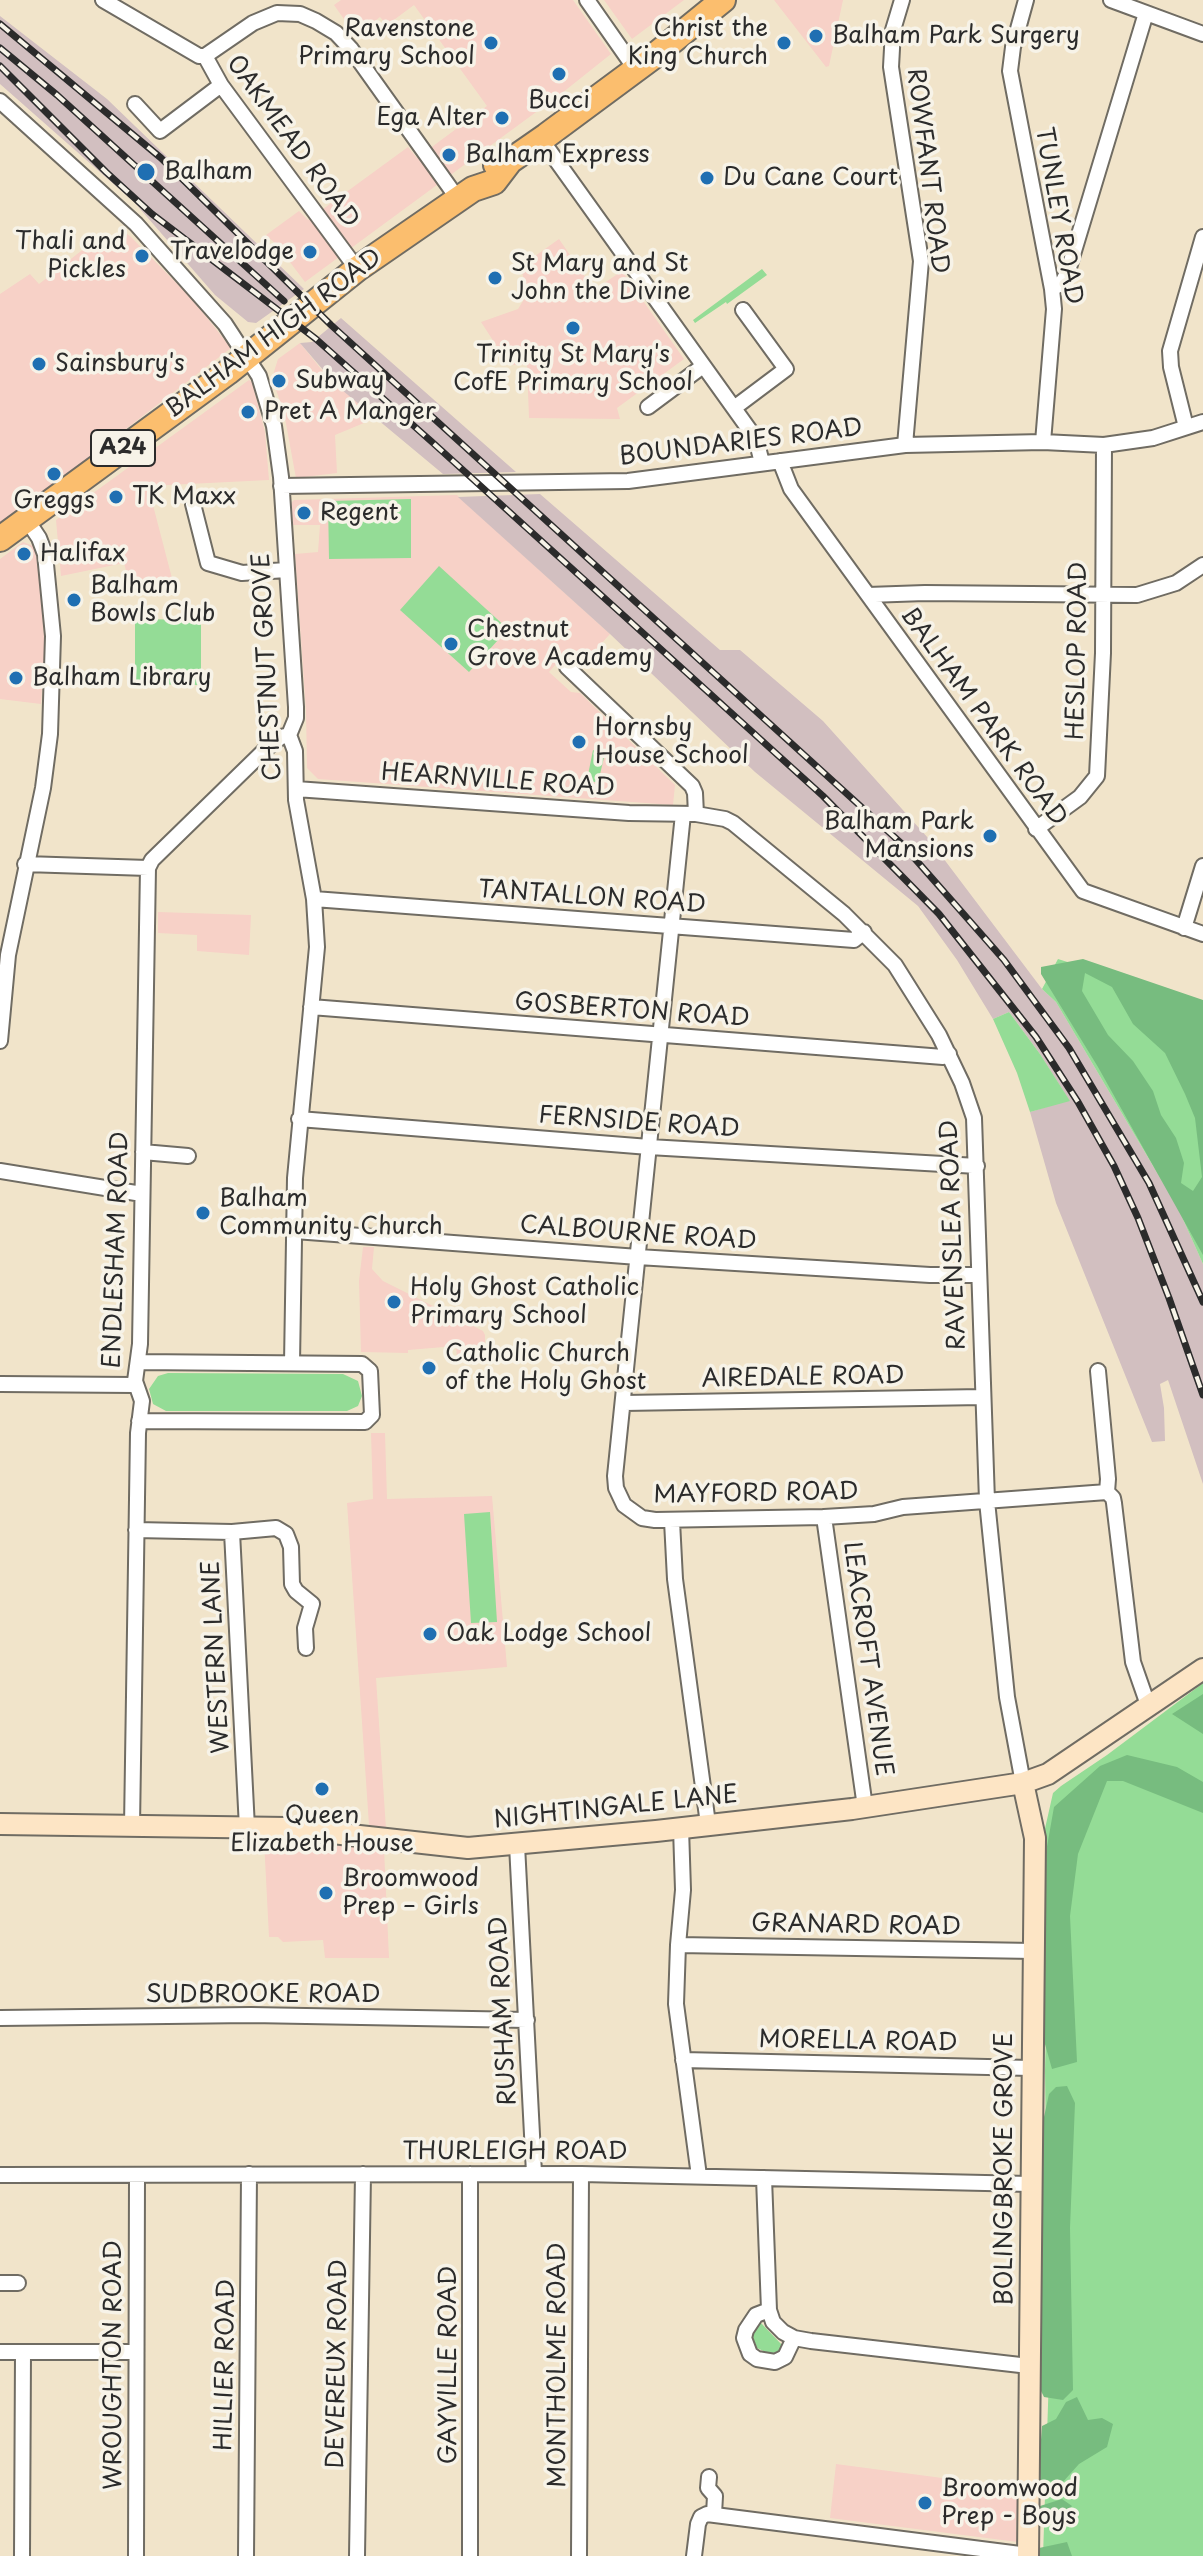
<!DOCTYPE html>
<html>
<head>
<meta charset="utf-8">
<style>
	body { margin:0 }
	canvas { display:block; background:#f1e4ca }
</style>
</head>
<body>
<canvas width="1203" height="2556"></canvas>
<script>
const context = document.querySelector('canvas').getContext('2d');
context.lineJoin = 'round';
function fillPath(path, color) { context.fillStyle = color; context.fill(path, 'evenodd'); }
const shape = rows => new Path2D(rows.map(r => 'M' + r).join(''));
function stroke(path, color, width, dash) { context.strokeStyle = color; context.lineWidth = width; context.lineCap = dash ? 'butt' : 'round'; context.setLineDash(dash || []); context.stroke(path); }
function write(font, color, halo, rows, align = 'center') {
  context.font = font + ' "Playpen Sans",sans-serif'; context.lineWidth = 7; context.setLineDash([]); context.textBaseline = 'middle'; context.strokeStyle = halo; context.fillStyle = color; for (const [text, x, y, turn = 0] of rows) {
    context.save(); context.translate(x, y); context.rotate((+turn || 0) * Math.PI / 180); context.textAlign = isNaN(turn) ? turn : align; if (halo) context.strokeText(text, 0, 0); context.fillText(text, 0, 0); context.restore();
  }
}
fillPath(shape([
	[341,0,573,0,611,54,562,93,305,282,277,245,266,235,299,211,308,220,408,147,417,158,487,106,414,5,387,25,380,17,356,36,334,5],
	[604,0,684,0,632,39],
	[774,0,843,0,829,66,826,67],
	[104,233,109,239,116,233,126,233,131,237,193,300,231,348,0,526,0,294,30,274,39,284],
	[559,239,594,290,622,271,684,359,617,408,620,419,529,418,527,365,509,365,481,322,518,309,523,301,525,287,521,266],
	[300,343,325,374,376,418,335,435,337,473,296,478,284,413,272,378,278,359],
	[249,380,252,382,265,432,269,480,148,486,173,582,131,590,124,563,61,576,56,520],
	[457,495,610,634,580,667,565,654,549,672,571,692,580,693,675,785,673,805,318,779,307,768,306,711,295,554,318,552,320,525,293,525,291,503,294,500],
	[23,542,36,547,38,561,45,649,41,704,0,699,0,559],
	[158,912,251,915,249,955,197,951,197,935,158,933],
	[363,1247,374,1247,372,1269,383,1281,483,1331,485,1335,485,1360,457,1358,456,1346,408,1350,408,1353,361,1352,359,1281],
	[371,1433,385,1433,387,1499,492,1496,507,1667,376,1678,386,1829,369,1825,347,1503,373,1499],
	[264,1840,384,1849,389,1958,325,1958,323,1940,283,1942,278,1937,269,1937],
	[836,2464,1018,2488,1016,2531,1018,2532,1018,2542,830,2518]
]), '#f7d1c7');
fillPath(shape([
	[0,16,107,99,304,289,256,323,248,322,215,295,134,202,0,84],
	[341,318,516,472,443,474,336,385,300,343,312,342],
	[540,494,720,650,740,650,823,721,928,838,1042,989,1056,1002,1178,1208,1203,1264,1203,1484,1168,1380,1160,1384,1164,1408,1165,1441,1152,1442,1056,1203,1030,1112,1069,1100,1040,1054,1009,1012,993,1019,957,960,918,906,755,772,610,634,458,497]
]), '#d2bfc0');
fillPath(shape([
	[762,269,767,275,727,304,726,302,695,323,693,320],
	[411,499,411,558,329,559,328,501],
	[439,566,508,629,469,672,400,610],
	[135,619,201,620,201,685,135,684],
	[593,750,605,753,598,783,587,780],
	[1058,959,1203,1005,1203,1264,1178,1208,1056,1002,1042,989],
	[1009,1012,1040,1054,1070,1101,1030,1112,1017,1073,993,1019],
	[168,1373,343,1374,358,1381,362,1396,358,1406,347,1411,166,1411,153,1404,149,1389,158,1376],
	[490,1512,497,1622,471,1623,464,1514],
	[1203,1683,1203,2556,1043,2556,1049,2375,1045,2070,1048,1952,1044,1833,1053,1793,1061,1786,1107,1755],
	[757,2322,761,2323,783,2346,782,2350,770,2354,757,2348,752,2335]
]), '#94dc96');
fillPath(shape([
	[1083,959,1203,1000,1203,1255,1098,1067,1041,974,1041,967],
	[1085,973,1112,987,1133,1024,1165,1053,1185,1094,1195,1118,1202,1177,1193,1191,1181,1183,1184,1163,1176,1138,1161,1115,1153,1091,1133,1061,1108,1035,1082,991],
	[1203,1694,1203,1734,1172,1714],
	[1127,1755,1177,1767,1203,1782,1203,1813,1123,1781,1107,1781,1078,1854,1070,1916,1077,2062,1052,2069,1041,2030,1039,1892,1054,1807,1100,1766],
	[1067,2086,1075,2103,1070,2228,1073,2390,1063,2400,1044,2397,1040,2389,1042,2126,1049,2094,1056,2087],
	[1077,2397,1088,2420,1102,2418,1113,2424,1107,2447,1079,2464,1062,2483,1038,2480,1042,2426,1056,2419,1066,2402],
	[1062,2499,1072,2506,1064,2516,1052,2521,1040,2518,1040,2506],
	[1067,2542,1072,2556,1039,2556,1039,2548]
]), '#77bc7f');
const street = shape([
	[103,0,199,56,205,56,221,85,357,269],
	[587,0,636,70],
	[902,0,893,30,891,67,921,261,905,445],
	[1026,0,1013,47,1010,71,1052,289,1054,309,1043,442],
	[1111,0,1203,34],
	[205,56,253,23,277,13,300,14,316,21,336,33,351,49,458,199],
	[0,101,136,224,225,324,259,376,274,426,281,477,296,707,296,718,289,735,295,751,296,800,314,899,317,947,295,1178,292,1363],
	[135,104,160,131,221,85],
	[541,139,756,439,762,463],
	[1052,289,1062,283,1068,271,1146,13],
	[648,407,703,366],
	[734,408,786,369,743,310],
	[1186,427,1171,367,1170,351,1203,237],
	[780,461,791,489,1083,891,1203,934],
	[281,486,628,481,905,445,1043,442,1104,445,1153,438,1203,422],
	[193,504,208,563,242,573,286,570],
	[868,595,925,593,1137,595,1176,583,1203,565],
	[567,667,692,786,695,793,696,814],
	[296,789,629,813,696,814,725,819,733,823,844,914,895,965,939,1035,962,1083,974,1118,987,1501,1007,1697,1023,1783],
	[683,814,615,1476,616,1488,624,1505,642,1518,655,1520,824,1517,874,1514,903,1507,1107,1492],
	[1036,829,1080,797,1097,776,1103,653,1104,445],
	[25,864,148,868],
	[314,899,854,940,864,932],
	[1184,928,1203,866],
	[311,1007,943,1057,949,1054],
	[0,1041,8,955,43,788,50,734,53,636,45,554,39,538,27,520],
	[299,1119,649,1147,977,1166],
	[143,1152,188,1156],
	[0,1171,142,1194],
	[295,1231,638,1257,930,1275,979,1275],
	[138,1362,362,1364,370,1371,372,1415,365,1422,139,1421],
	[1098,1371,1108,1479,1107,1492],
	[0,1384,135,1385],
	[624,1403,982,1397],
	[1107,1492,1113,1498,1114,1503,1133,1662,1148,1705],
	[824,1517,865,1807],
	[672,1521,675,1579,708,1824],
	[136,1530,232,1532,247,1828],
	[232,1532,276,1528,286,1534,291,1547,292,1584,296,1591,312,1604,305,1628,306,1648],
	[132,1826,138,1433,142,1401,135,1381,140,1344,148,868,152,860,268,747,281,737,289,735],
	[681,1828,683,1890,678,1945,676,2004,699,2176],
	[517,1845,534,2173],
	[678,1945,1034,1951],
	[0,2018,251,2015,527,2020],
	[683,2060,1031,2068],
	[470,2174,470,2556],
	[0,2175,581,2174,1030,2184],
	[764,2178,769,2310,773,2322,783,2332,794,2338,811,2341,1029,2366],
	[0,2283,18,2283],
	[769,2310,756,2315,746,2330,744,2338,750,2354,757,2359,775,2362,785,2357,794,2338],
	[0,2352,136,2352],
	[709,2477,708,2488,715,2496,714,2514],
	[22,2556,23,2352],
	[136,2556,137,2175],
	[246,2556,249,2174],
	[357,2556,363,2174],
	[579,2556,581,2174],
	[694,2556,698,2524,701,2517,707,2514,1028,2555]
]);
const secondary = shape([
	[1023,1783,1035,1838,1028,2556],
	[0,1824,287,1828,468,1848,656,1831,852,1809,1023,1783,1048,1774,1203,1669]
]);
const highway = shape([
	[496,165,510,161,546,136,654,56,723,0],
	[0,539,228,372,357,269,473,189,494,182,510,161]
]);
stroke(street, '#706c63', 18);
stroke(secondary, '#706c63', 24);
stroke(highway, '#706c63', 28);
stroke(street, '#fff', 14);
stroke(secondary, '#fde5c5', 20);
stroke(highway, '#fbbe6e', 24);
const rail = shape([
	[0,24,161,158,331,325,901,843,1004,960,1069,1048,1149,1183,1203,1302],
	[0,48,57,95,284,301],
	[0,66,106,172,152,214,316,339,432,442,823,796,939,914,1036,1037,1078,1102,1114,1166,1138,1218,1169,1298,1203,1395]
]);
stroke(rail, '#2b2b2b', 7);
stroke(rail, '#f7f3e8', 4, [12]);
for (const [x, y, r, color] of [
	[816,36,8,"#1f6fb2"],
	[491,43,8,"#1f6fb2"],
	[784,43,8,"#1f6fb2"],
	[559,74,8,"#1f6fb2"],
	[502,118,8,"#1f6fb2"],
	[449,155,8,"#1f6fb2"],
	[146,172,10,"#1f6fb2"],
	[707,178,8,"#1f6fb2"],
	[310,252,8,"#1f6fb2"],
	[142,256,8,"#1f6fb2"],
	[495,278,8,"#1f6fb2"],
	[573,328,8,"#1f6fb2"],
	[39,364,8,"#1f6fb2"],
	[279,381,8,"#1f6fb2"],
	[248,412,8,"#1f6fb2"],
	[54,474,8,"#1f6fb2"],
	[116,497,8,"#1f6fb2"],
	[304,513,8,"#1f6fb2"],
	[24,554,8,"#1f6fb2"],
	[74,600,8,"#1f6fb2"],
	[451,644,8,"#1f6fb2"],
	[16,678,8,"#1f6fb2"],
	[579,742,8,"#1f6fb2"],
	[990,836,8,"#1f6fb2"],
	[203,1213,8,"#1f6fb2"],
	[394,1302,8,"#1f6fb2"],
	[429,1368,8,"#1f6fb2"],
	[430,1634,8,"#1f6fb2"],
	[322,1789,8,"#1f6fb2"],
	[326,1893,8,"#1f6fb2"],
	[925,2503,8,"#1f6fb2"]
]) { const dot = new Path2D(); dot.arc(x, y, r, 0, 2 * Math.PI); context.fillStyle = color; context.fill(dot); stroke(dot, '#f7f3e8', 3); }
for (const [x, y, w] of [
	[123,448,64]
]) { const box = new Path2D(); box.roundRect(x - w / 2, y - 18, w, 36, 6); context.fillStyle = '#f7f3e8'; context.fill(box); stroke(box, '#2b2b2b', 2); }
write('bold 22px', '#2b2b2b', null, [
	["A24",123,448]
]);
write('24px', '#2b2b2b', '#f7f3e8', [
	["Ravenstone",475,29,"right"],
	["Primary School",475,57,"right"],
	["Christ the",768,29,"right"],
	["King Church",768,57,"right"],
	["Balham Park Surgery",832,36],
	["Bucci",559,101,"center"],
	["Ega Alter",486,118,"right"],
	["Balham Express",465,155],
	["Balham",164,172],
	["Du Cane Court",723,178],
	["Thali and",126,242,"right"],
	["Pickles",126,270,"right"],
	["Travelodge",294,252,"right"],
	["St Mary and St",511,264],
	["John the Divine",511,292],
	["Trinity St Mary's",573,355,"center"],
	["CofE Primary School",573,383,"center"],
	["Sainsbury's",55,364],
	["Subway",295,381],
	["Pret A Manger",264,412],
	["TK Maxx",132,497],
	["Greggs",54,501,"center"],
	["Regent",320,513],
	["Halifax",40,554],
	["Balham",90,586],
	["Bowls Club",90,614],
	["Chestnut",467,630],
	["Grove Academy",467,658],
	["Balham Library",32,678],
	["Hornsby",595,728],
	["House School",595,756],
	["Balham Park",974,822,"right"],
	["Mansions",974,850,"right"],
	["Balham",219,1199],
	["Community Church",219,1227],
	["Holy Ghost Catholic",410,1288],
	["Primary School",410,1316],
	["Catholic Church",445,1354],
	["of the Holy Ghost",445,1382],
	["Oak Lodge School",446,1634],
	["Queen",322,1816,"center"],
	["Elizabeth House",322,1844,"center"],
	["Broomwood",342,1879],
	["Prep – Girls",342,1907],
	["Broomwood",941,2489],
	["Prep - Boys",941,2517]
], 'left');
write('24px', '#2b2b2b', '#f7f3e8', [
	["OAKMEAD ROAD",292,142,54],
	["ROWFANT ROAD",927,171,83],
	["TUNLEY ROAD",1058,216,80],
	["BALHAM HIGH ROAD",274,334,-37],
	["BOUNDARIES ROAD",741,443,-7],
	["HESLOP ROAD",1078,651,-89],
	["CHESTNUT GROVE",268,667,-93],
	["BALHAM PARK ROAD",983,717,54],
	["HEARNVILLE ROAD",498,781,4],
	["TANTALLON ROAD",592,898,4],
	["GOSBERTON ROAD",632,1011,4],
	["FERNSIDE ROAD",639,1123,4],
	["CALBOURNE ROAD",638,1234,4],
	["RAVENSLEA ROAD",954,1235,-92],
	["ENDLESHAM ROAD",117,1250,-88],
	["AIREDALE ROAD",803,1378,-1],
	["MAYFORD ROAD",756,1494,-1],
	["WESTERN LANE",217,1657,-93],
	["LEACROFT AVENUE",867,1659,82],
	["NIGHTINGALE LANE",616,1808,-6],
	["GRANARD ROAD",856,1926,1],
	["SUDBROOKE ROAD",263,1995],
	["RUSHAM ROAD",504,2011,-93],
	["MORELLA ROAD",858,2042,1],
	["THURLEIGH ROAD",515,2152],
	["BOLINGBROKE GROVE",1005,2169,-90],
	["DEVEREUX ROAD",338,2364,-89],
	["WROUGHTON ROAD",114,2365,-90],
	["HILLIER ROAD",226,2365,-89],
	["GAYVILLE ROAD",449,2365,-90],
	["MONTHOLME ROAD",558,2365,-90]
]);
</script>
</body>
</html>
